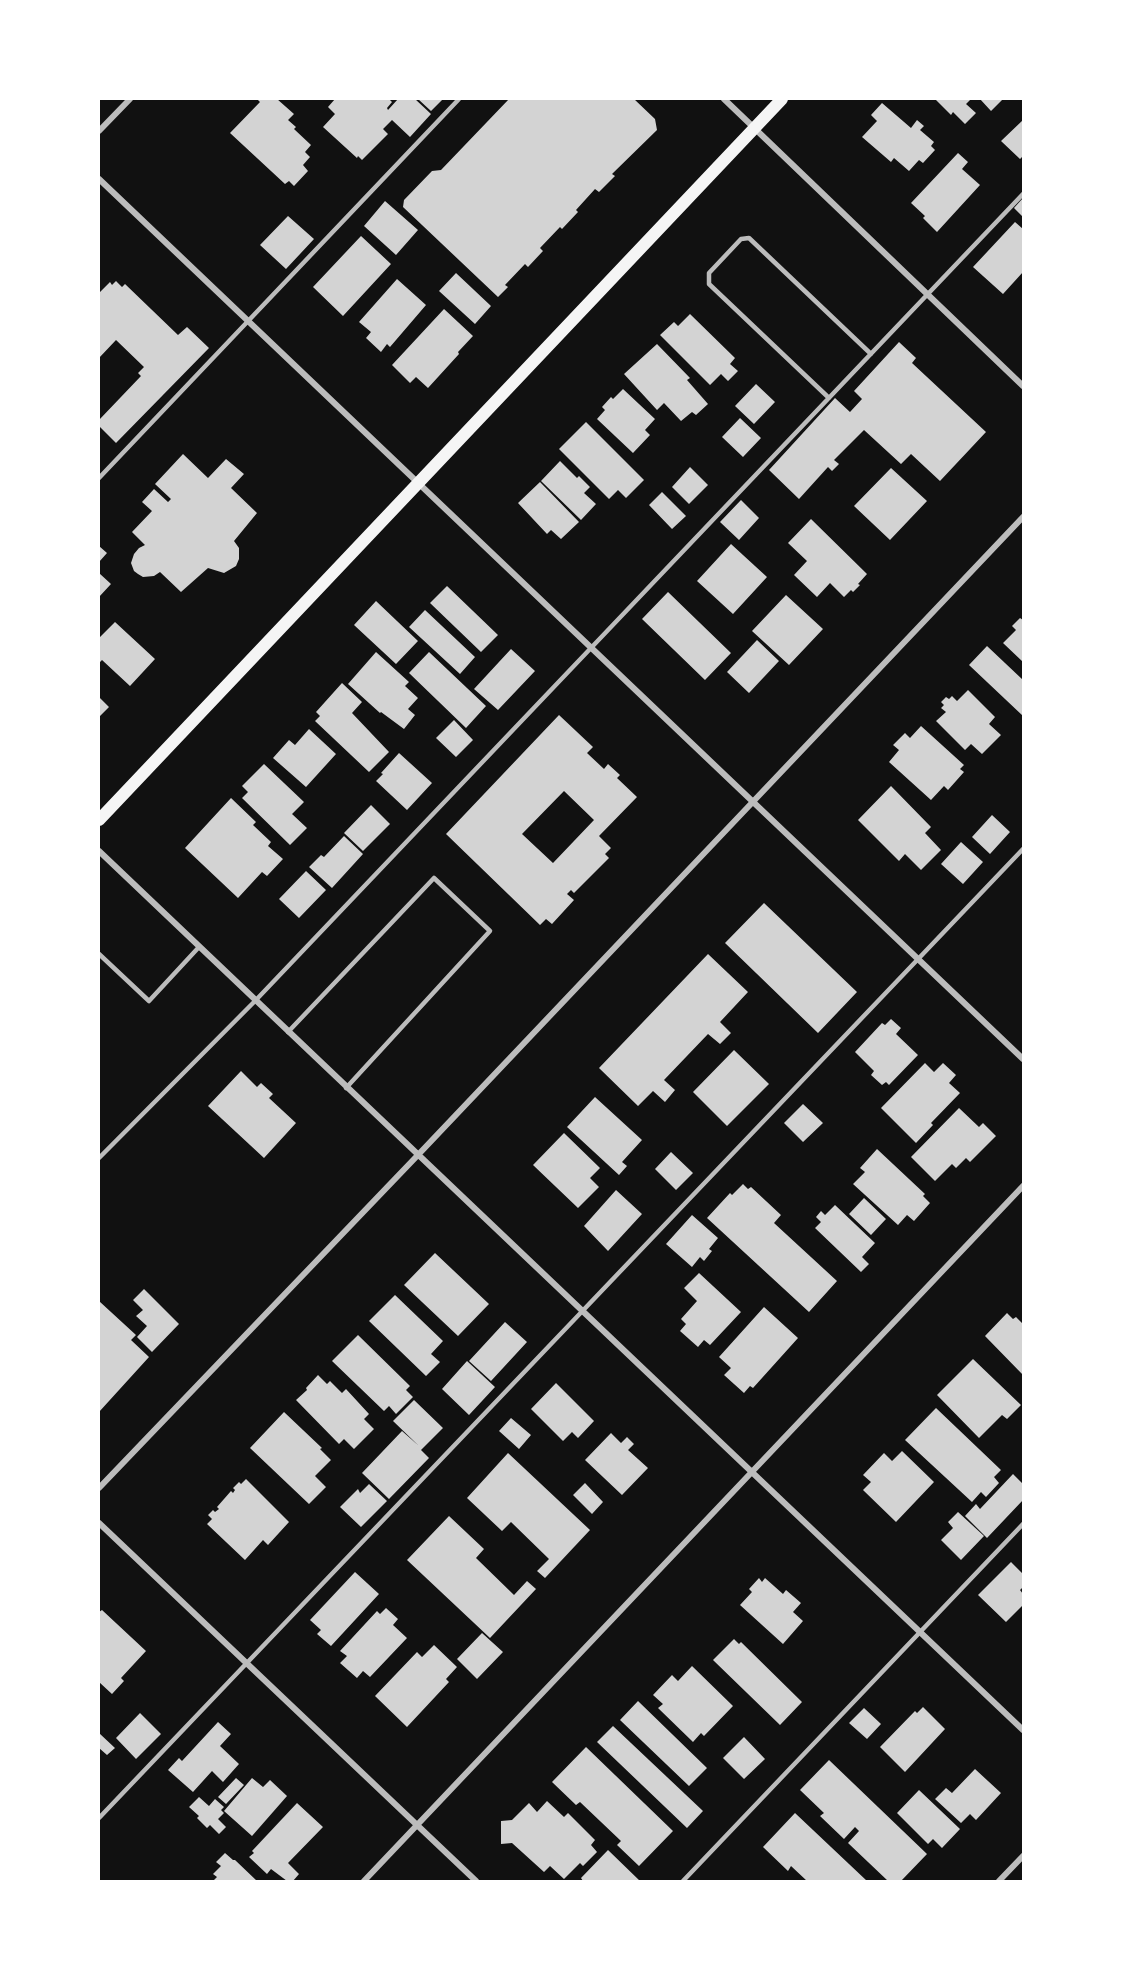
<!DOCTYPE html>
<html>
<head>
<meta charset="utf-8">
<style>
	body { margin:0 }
	#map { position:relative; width:1122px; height:1980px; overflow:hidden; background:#111; font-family:"Open Sans",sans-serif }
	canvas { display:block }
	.frame { position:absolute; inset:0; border:100px solid #fff; pointer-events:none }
</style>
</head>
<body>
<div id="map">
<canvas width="1122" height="1980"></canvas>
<div class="frame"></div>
</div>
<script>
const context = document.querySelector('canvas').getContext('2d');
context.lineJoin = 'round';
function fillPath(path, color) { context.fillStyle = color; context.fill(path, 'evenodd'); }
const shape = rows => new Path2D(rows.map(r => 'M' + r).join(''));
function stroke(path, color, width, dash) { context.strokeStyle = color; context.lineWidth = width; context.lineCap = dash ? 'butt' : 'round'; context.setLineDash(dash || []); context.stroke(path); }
fillPath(shape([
	[257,99,277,99,294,114,288,120,296,127,294,129,311,145,305,152,310,157,303,165,308,171,294,186,289,181,285,184,230,133,260,102],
	[335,99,389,99,392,102,387,108,388,110,398,99,415,99,431,114,410,137,392,120,383,129,388,134,362,160,358,156,357,158,323,127,335,114,328,107],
	[418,99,443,99,431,111],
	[509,99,634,99,655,119,657,130,612,174,615,176,599,192,595,189,576,210,578,212,562,229,560,227,540,248,543,251,528,267,525,264,505,285,508,287,498,297,403,207,404,200,432,171,441,170],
	[935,99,971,99,966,104,976,113,965,124,953,112,951,115],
	[980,99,1003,99,991,111],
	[882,103,911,128,917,120,924,126,920,130,934,142,931,146,935,150,923,163,919,160,909,171,894,158,891,162,862,137,877,121,871,115],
	[1023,120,1023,156,1020,159,1001,141],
	[958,153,968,162,962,169,980,185,937,232,923,218,925,216,911,203],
	[1023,198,1023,217,1014,208],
	[385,201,418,230,396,255,364,226],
	[288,216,314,239,286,269,260,245],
	[1015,222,1023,229,1023,272,1003,294,973,267],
	[361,236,391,264,343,316,313,287],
	[456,273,491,306,475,324,439,291],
	[397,279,426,305,390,347,387,344,381,352,366,338,371,332,359,322],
	[116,281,122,287,125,284,178,335,187,327,209,348,116,443,99,426,99,420,141,376,138,373,144,367,116,340,99,358,99,293,110,282,112,285],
	[444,309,473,336,458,352,459,354,428,388,416,377,410,383,392,365],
	[690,314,735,358,730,364,738,371,728,381,721,374,710,385,660,335,674,322,678,326],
	[899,342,916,358,912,363,986,432,940,481,911,454,901,464,864,430,834,460,839,464,832,471,828,467,799,499,769,470,835,398,850,412,862,399,854,391],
	[657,344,690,378,687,380,708,404,696,415,692,412,681,421,664,403,657,410,624,374],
	[756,384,775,402,754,424,735,406],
	[623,389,655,419,645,430,650,435,633,453,597,419,605,410,602,407,611,397,613,399],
	[740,418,761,438,743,457,722,437],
	[586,422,644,480,626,498,618,490,609,499,559,449],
	[183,454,208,478,226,459,244,474,231,488,257,513,234,541,239,548,239,559,236,566,224,573,208,568,181,592,160,572,154,576,143,577,138,574,134,571,131,563,134,554,139,548,145,545,132,532,152,511,142,502,154,489,168,502,171,499,155,484],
	[560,461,577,478,579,476,590,487,584,493,596,504,581,520,541,481],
	[690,467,708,485,689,504,672,487],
	[891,468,927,501,890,540,854,506],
	[540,482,579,522,561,539,551,530,547,534,518,503],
	[662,492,686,516,672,529,649,505],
	[741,500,759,518,739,540,720,522],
	[811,519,867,574,858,584,860,585,853,592,851,590,844,597,830,583,817,597,794,575,807,561,788,543],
	[731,544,767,577,733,614,697,581],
	[99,546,107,553,99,562],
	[99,573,111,584,99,597],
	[447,586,498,635,481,652,430,603],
	[668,592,731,653,705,680,642,619],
	[786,595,823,629,789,665,752,631],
	[376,601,418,641,396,664,354,625],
	[425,610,475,657,460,674,409,627],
	[1020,618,1023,620,1023,662,1003,643,1016,630,1012,626],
	[115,622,155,659,130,686,102,660,99,663,99,636,100,637],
	[757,640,779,661,749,693,727,672],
	[987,646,1023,680,1023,716,969,665],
	[511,649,535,671,498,710,474,689],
	[376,652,409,682,405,686,418,698,408,709,415,715,404,729,381,712,380,713,348,684],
	[429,652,486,706,466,728,409,673],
	[342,683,362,702,352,713,389,752,369,772,315,721,320,716,316,712],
	[968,690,995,717,989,724,1001,735,982,754,971,744,965,750,936,721,946,712,941,708,944,705,941,702,946,697,949,699,952,696,957,701],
	[99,697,109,707,99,717],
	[559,715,593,747,587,753,604,769,608,764,620,775,617,778,637,797,599,836,611,848,605,854,609,858,574,893,571,890,567,894,574,900,552,924,546,919,540,925,446,834],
	[564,791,594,820,553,863,522,834],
	[454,720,473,740,456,757,436,738],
	[921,726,964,765,960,769,964,772,948,790,944,786,931,800,889,762,899,750,893,745,905,733,910,738],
	[309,729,336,754,306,787,273,758,289,740,295,745],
	[399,753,432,783,407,810,376,781,383,774,381,773],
	[264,764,304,802,292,814,307,828,290,845,242,798,248,792,242,786],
	[891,786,931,827,925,833,941,850,921,870,905,854,899,861,858,820],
	[231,798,256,822,253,825,271,842,268,846,283,859,267,876,262,872,238,898,185,848],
	[371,805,390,824,363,851,344,833],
	[992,815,1010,832,990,854,972,837],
	[344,836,363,854,332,888,309,867,321,855,324,857],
	[961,842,983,862,963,884,941,864],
	[306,871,326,890,299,918,279,899],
	[764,903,857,992,818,1033,725,943],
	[708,954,748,992,720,1022,731,1033,720,1044,708,1034,664,1080,675,1090,665,1102,653,1091,638,1106,599,1068],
	[891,1019,901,1028,896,1034,918,1055,889,1085,886,1082,882,1085,871,1075,874,1071,855,1052,882,1023,885,1025],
	[734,1050,769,1084,727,1126,693,1092],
	[925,1063,934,1072,943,1063,956,1075,949,1083,960,1093,931,1123,933,1125,916,1143,881,1108],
	[241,1071,257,1087,261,1083,273,1094,269,1098,296,1123,264,1158,208,1106],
	[595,1097,642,1140,622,1162,627,1166,619,1175,567,1127],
	[803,1104,823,1123,803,1142,784,1123],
	[959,1108,979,1127,983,1123,996,1136,970,1162,966,1158,956,1168,952,1164,935,1181,911,1157],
	[564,1133,600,1168,590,1178,599,1187,578,1208,533,1165],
	[877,1149,925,1194,923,1196,930,1203,914,1221,907,1215,898,1225,853,1184,865,1172,860,1168],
	[671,1152,693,1173,676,1190,655,1169],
	[743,1184,748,1189,751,1187,781,1215,774,1223,837,1281,809,1312,707,1218,730,1193,732,1195],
	[616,1190,642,1214,608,1251,584,1226],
	[864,1198,886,1219,871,1235,849,1214],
	[835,1205,875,1243,862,1257,869,1264,861,1272,815,1228,821,1222,816,1217,821,1211,825,1215],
	[692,1215,718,1238,709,1249,712,1251,704,1261,700,1257,692,1267,666,1244],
	[435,1253,489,1304,458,1336,404,1285],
	[699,1273,741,1312,710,1345,704,1340,698,1347,680,1331,686,1324,681,1319,697,1301,684,1288],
	[144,1289,179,1324,152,1352,137,1337,147,1326,136,1316,143,1310,133,1300],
	[395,1295,443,1341,431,1354,440,1362,426,1376,369,1321],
	[99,1301,136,1335,131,1340,149,1357,99,1412],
	[764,1307,798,1338,753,1388,750,1386,744,1393,724,1375,731,1368,719,1357],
	[1007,1313,1013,1319,1016,1317,1023,1324,1023,1375,985,1336],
	[505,1322,527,1342,491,1381,469,1361],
	[358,1335,410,1386,406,1390,413,1397,396,1414,389,1406,384,1411,332,1361],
	[973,1359,1021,1405,1007,1419,1002,1415,979,1438,937,1395],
	[467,1361,495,1387,469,1415,442,1389],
	[318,1375,327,1384,330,1381,342,1393,346,1389,369,1414,364,1419,374,1429,354,1449,344,1439,339,1444,296,1400,307,1390,306,1388],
	[556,1383,594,1421,578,1438,572,1432,563,1441,531,1409],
	[414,1400,443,1428,421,1450,429,1458,389,1499,362,1473,402,1431,419,1446,393,1421],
	[936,1408,1001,1470,994,1477,999,1483,986,1497,981,1492,972,1502,905,1440],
	[284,1412,322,1448,320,1449,331,1460,315,1476,326,1487,309,1504,250,1448],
	[511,1418,531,1435,519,1449,499,1431],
	[611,1433,621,1443,627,1437,634,1444,628,1450,648,1468,622,1495,585,1460],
	[902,1451,934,1482,896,1522,863,1490,871,1482,863,1475,884,1453,892,1461],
	[508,1453,590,1530,545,1578,537,1571,549,1559,511,1522,502,1531,467,1498],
	[1013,1474,1023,1484,1023,1500,987,1538,965,1516,976,1504,980,1509],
	[246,1479,289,1522,268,1545,263,1540,245,1560,207,1524,212,1519,208,1515,213,1510,215,1512,219,1509,217,1507,231,1491,233,1493,235,1490,233,1488,239,1482,241,1484],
	[585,1483,603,1502,592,1514,573,1495],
	[369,1484,387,1501,361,1527,340,1507,358,1489,360,1493],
	[958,1512,984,1536,961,1560,941,1540,953,1528,948,1522],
	[449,1516,484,1549,476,1558,514,1595,527,1581,536,1589,490,1638,407,1560],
	[1011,1562,1023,1574,1023,1587,1020,1590,1023,1594,1023,1605,1006,1622,978,1595],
	[355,1572,379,1594,331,1646,317,1634,321,1630,310,1620],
	[759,1578,762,1582,765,1578,783,1594,786,1590,801,1603,793,1612,803,1621,783,1644,740,1605,752,1592,749,1589],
	[386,1608,398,1619,393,1625,407,1638,370,1677,363,1671,357,1678,340,1663,347,1656,340,1651,377,1611,380,1614],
	[102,1610,146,1651,121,1678,124,1681,112,1694,99,1682,99,1612],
	[482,1633,503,1652,477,1679,457,1659],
	[734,1639,739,1644,741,1642,802,1702,780,1725,713,1660],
	[434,1645,457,1667,446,1679,449,1682,407,1727,375,1696,417,1652,422,1657],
	[692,1666,733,1706,704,1736,701,1733,693,1742,658,1708,663,1704,653,1695,672,1675,678,1681],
	[638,1701,707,1768,689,1786,620,1720],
	[923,1707,945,1729,905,1772,880,1747,915,1711,917,1713],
	[864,1708,881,1724,867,1739,849,1723],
	[140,1713,161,1734,136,1759,116,1738],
	[218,1722,231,1734,220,1746,239,1764,223,1782,212,1771,193,1792,168,1770,179,1758,182,1761],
	[613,1726,703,1811,687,1828,597,1742],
	[99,1733,115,1748,107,1755,99,1748],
	[744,1737,765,1759,744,1779,723,1758],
	[586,1747,673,1831,639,1866,617,1845,621,1841,580,1802,576,1805,552,1782],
	[829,1760,927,1854,901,1881,888,1881,848,1843,859,1831,855,1827,844,1839,820,1816,824,1813,800,1790],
	[975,1769,1001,1793,976,1820,970,1814,961,1823,935,1799,946,1788,952,1793],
	[236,1778,244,1785,226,1804,218,1797],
	[252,1778,263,1787,270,1780,287,1796,252,1836,224,1811],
	[919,1790,960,1829,942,1848,933,1839,928,1844,897,1813],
	[199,1797,209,1806,215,1799,224,1807,221,1810,224,1813,218,1819,226,1827,219,1834,210,1825,207,1828,197,1818,199,1816,189,1807],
	[547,1801,564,1817,568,1813,595,1840,591,1845,597,1852,583,1866,580,1863,564,1879,550,1866,544,1872,512,1843,501,1844,501,1821,512,1820,529,1803,537,1812],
	[297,1803,323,1827,288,1863,299,1874,293,1881,287,1881,271,1869,267,1874,249,1857,254,1853,252,1851],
	[795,1813,867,1881,807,1881,791,1866,788,1871,763,1847],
	[608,1850,640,1881,583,1881,581,1878],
	[225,1853,233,1860,235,1860,257,1881,213,1881,217,1877,213,1874,221,1866,216,1862]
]), '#d3d3d3');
stroke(shape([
	[829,398,709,284,709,273,741,239,749,238,871,354],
	[99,478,459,99],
	[99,954,149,1001,199,947],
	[288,1032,434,878,490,931,346,1088],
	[99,1158,255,1001,1023,194],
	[99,1818,1023,849],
	[683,1881,1023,1524]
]), '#bcbcbc', 4.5);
stroke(shape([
	[724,99,1023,386],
	[99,131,130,99],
	[99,179,1023,1059],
	[99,851,1023,1730],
	[99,1488,417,1156,1023,517],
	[99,1523,476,1881],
	[364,1881,1023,1186],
	[999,1881,1023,1856]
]), '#bcbcbc', 6);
stroke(shape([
	[99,820,782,99]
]), '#f5f5f5', 12);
</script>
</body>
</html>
